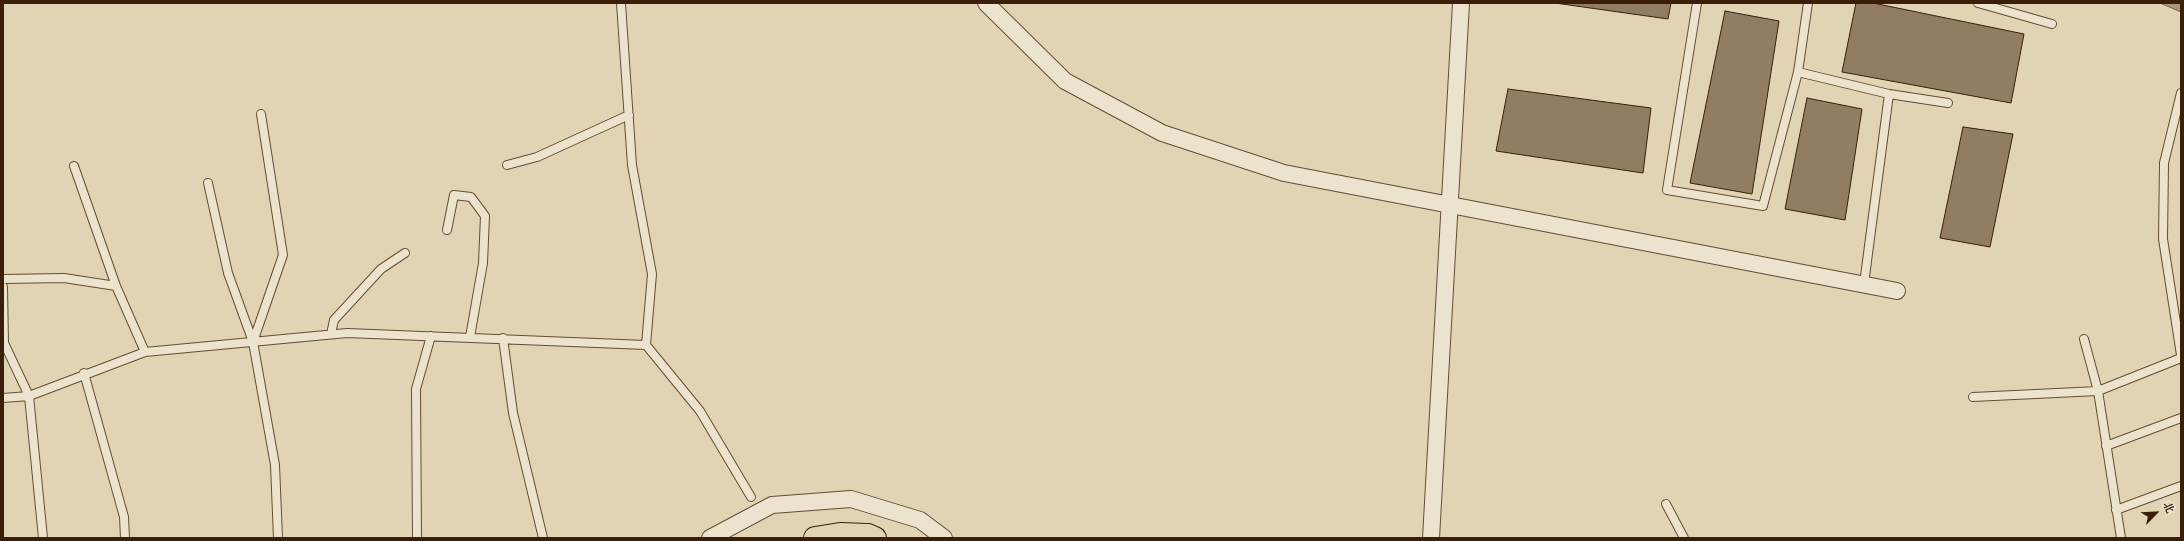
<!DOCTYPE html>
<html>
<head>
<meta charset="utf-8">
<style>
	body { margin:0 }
	#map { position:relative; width:2184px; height:541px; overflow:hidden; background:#e1d4b4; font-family:Vollkorn,"Noto Serif SC",serif }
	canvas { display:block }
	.frame { position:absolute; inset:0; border:4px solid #3b1e09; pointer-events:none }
	.north { position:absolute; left:2136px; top:493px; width:40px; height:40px; -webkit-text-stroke:3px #ece3ce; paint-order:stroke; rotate:66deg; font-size:11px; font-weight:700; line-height:16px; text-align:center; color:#3b1e09 }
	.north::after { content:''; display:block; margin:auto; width:14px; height:18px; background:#3b1e09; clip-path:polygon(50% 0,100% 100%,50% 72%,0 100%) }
</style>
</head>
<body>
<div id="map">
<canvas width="2184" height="541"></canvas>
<div class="frame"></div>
<div class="north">北</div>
</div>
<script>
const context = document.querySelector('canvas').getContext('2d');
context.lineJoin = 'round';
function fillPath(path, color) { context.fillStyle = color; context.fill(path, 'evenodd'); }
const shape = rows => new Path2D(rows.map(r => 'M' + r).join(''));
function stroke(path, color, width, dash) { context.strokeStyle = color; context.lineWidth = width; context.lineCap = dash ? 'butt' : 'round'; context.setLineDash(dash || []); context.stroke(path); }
const water = shape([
	[2160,3,2181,3,2181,12,2160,3]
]);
fillPath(water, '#a9967a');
stroke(water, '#7d664d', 1);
const building = shape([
	[1555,3,1671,3,1668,19,1555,3],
	[1856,3,1873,3,2024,34,2011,103,1842,72,1856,3],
	[1725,11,1779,21,1752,194,1690,183,1725,11],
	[1508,89,1651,108,1643,173,1496,151,1508,89],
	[1807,98,1862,109,1845,220,1785,209,1807,98],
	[1963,127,2013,134,1990,247,1940,238,1963,127]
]);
fillPath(building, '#917d62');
stroke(building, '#3b1e09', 1);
const lane = shape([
	[621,3,632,165,652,274,646,345,700,411,751,497],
	[1697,3,1667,190,1763,206,1798,72,1808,3],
	[1978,3,2052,24],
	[1798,72,1889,94,1948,103],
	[2181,93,2164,163,2163,239,2181,355],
	[507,165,537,157,629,115],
	[74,166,116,286,145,352],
	[208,183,228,273,253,342,275,465,278,538],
	[447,230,454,195,471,197,485,216,483,263,470,337],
	[3,279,64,278,116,286],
	[1864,284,1889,94],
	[3,287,4,343,29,396,43,538],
	[331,334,334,320,381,269,405,253],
	[503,338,513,413,543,538],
	[2084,339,2098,391,2121,538],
	[253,342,283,255,261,114],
	[84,373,124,517,125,538],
	[1973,397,2098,391,2181,358],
	[3,398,29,396,145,352,347,333,646,345],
	[2106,446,2181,418],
	[1666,504,1684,538],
	[2116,510,2181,486],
	[417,538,416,389,431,336]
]);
const street = shape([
	[986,3,1065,81,1162,133,1284,173,1897,291],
	[710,538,772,505,851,499,920,520,944,538],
	[1431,538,1461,3]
]);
const primary = shape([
	[815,538,840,534,868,535,875,538]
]);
stroke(lane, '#644c34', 10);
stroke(street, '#644c34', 18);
stroke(primary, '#3b1e09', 24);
stroke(lane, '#ece3ce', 8);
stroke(street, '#ece3ce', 16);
stroke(primary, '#e1d4b4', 22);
</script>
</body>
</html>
